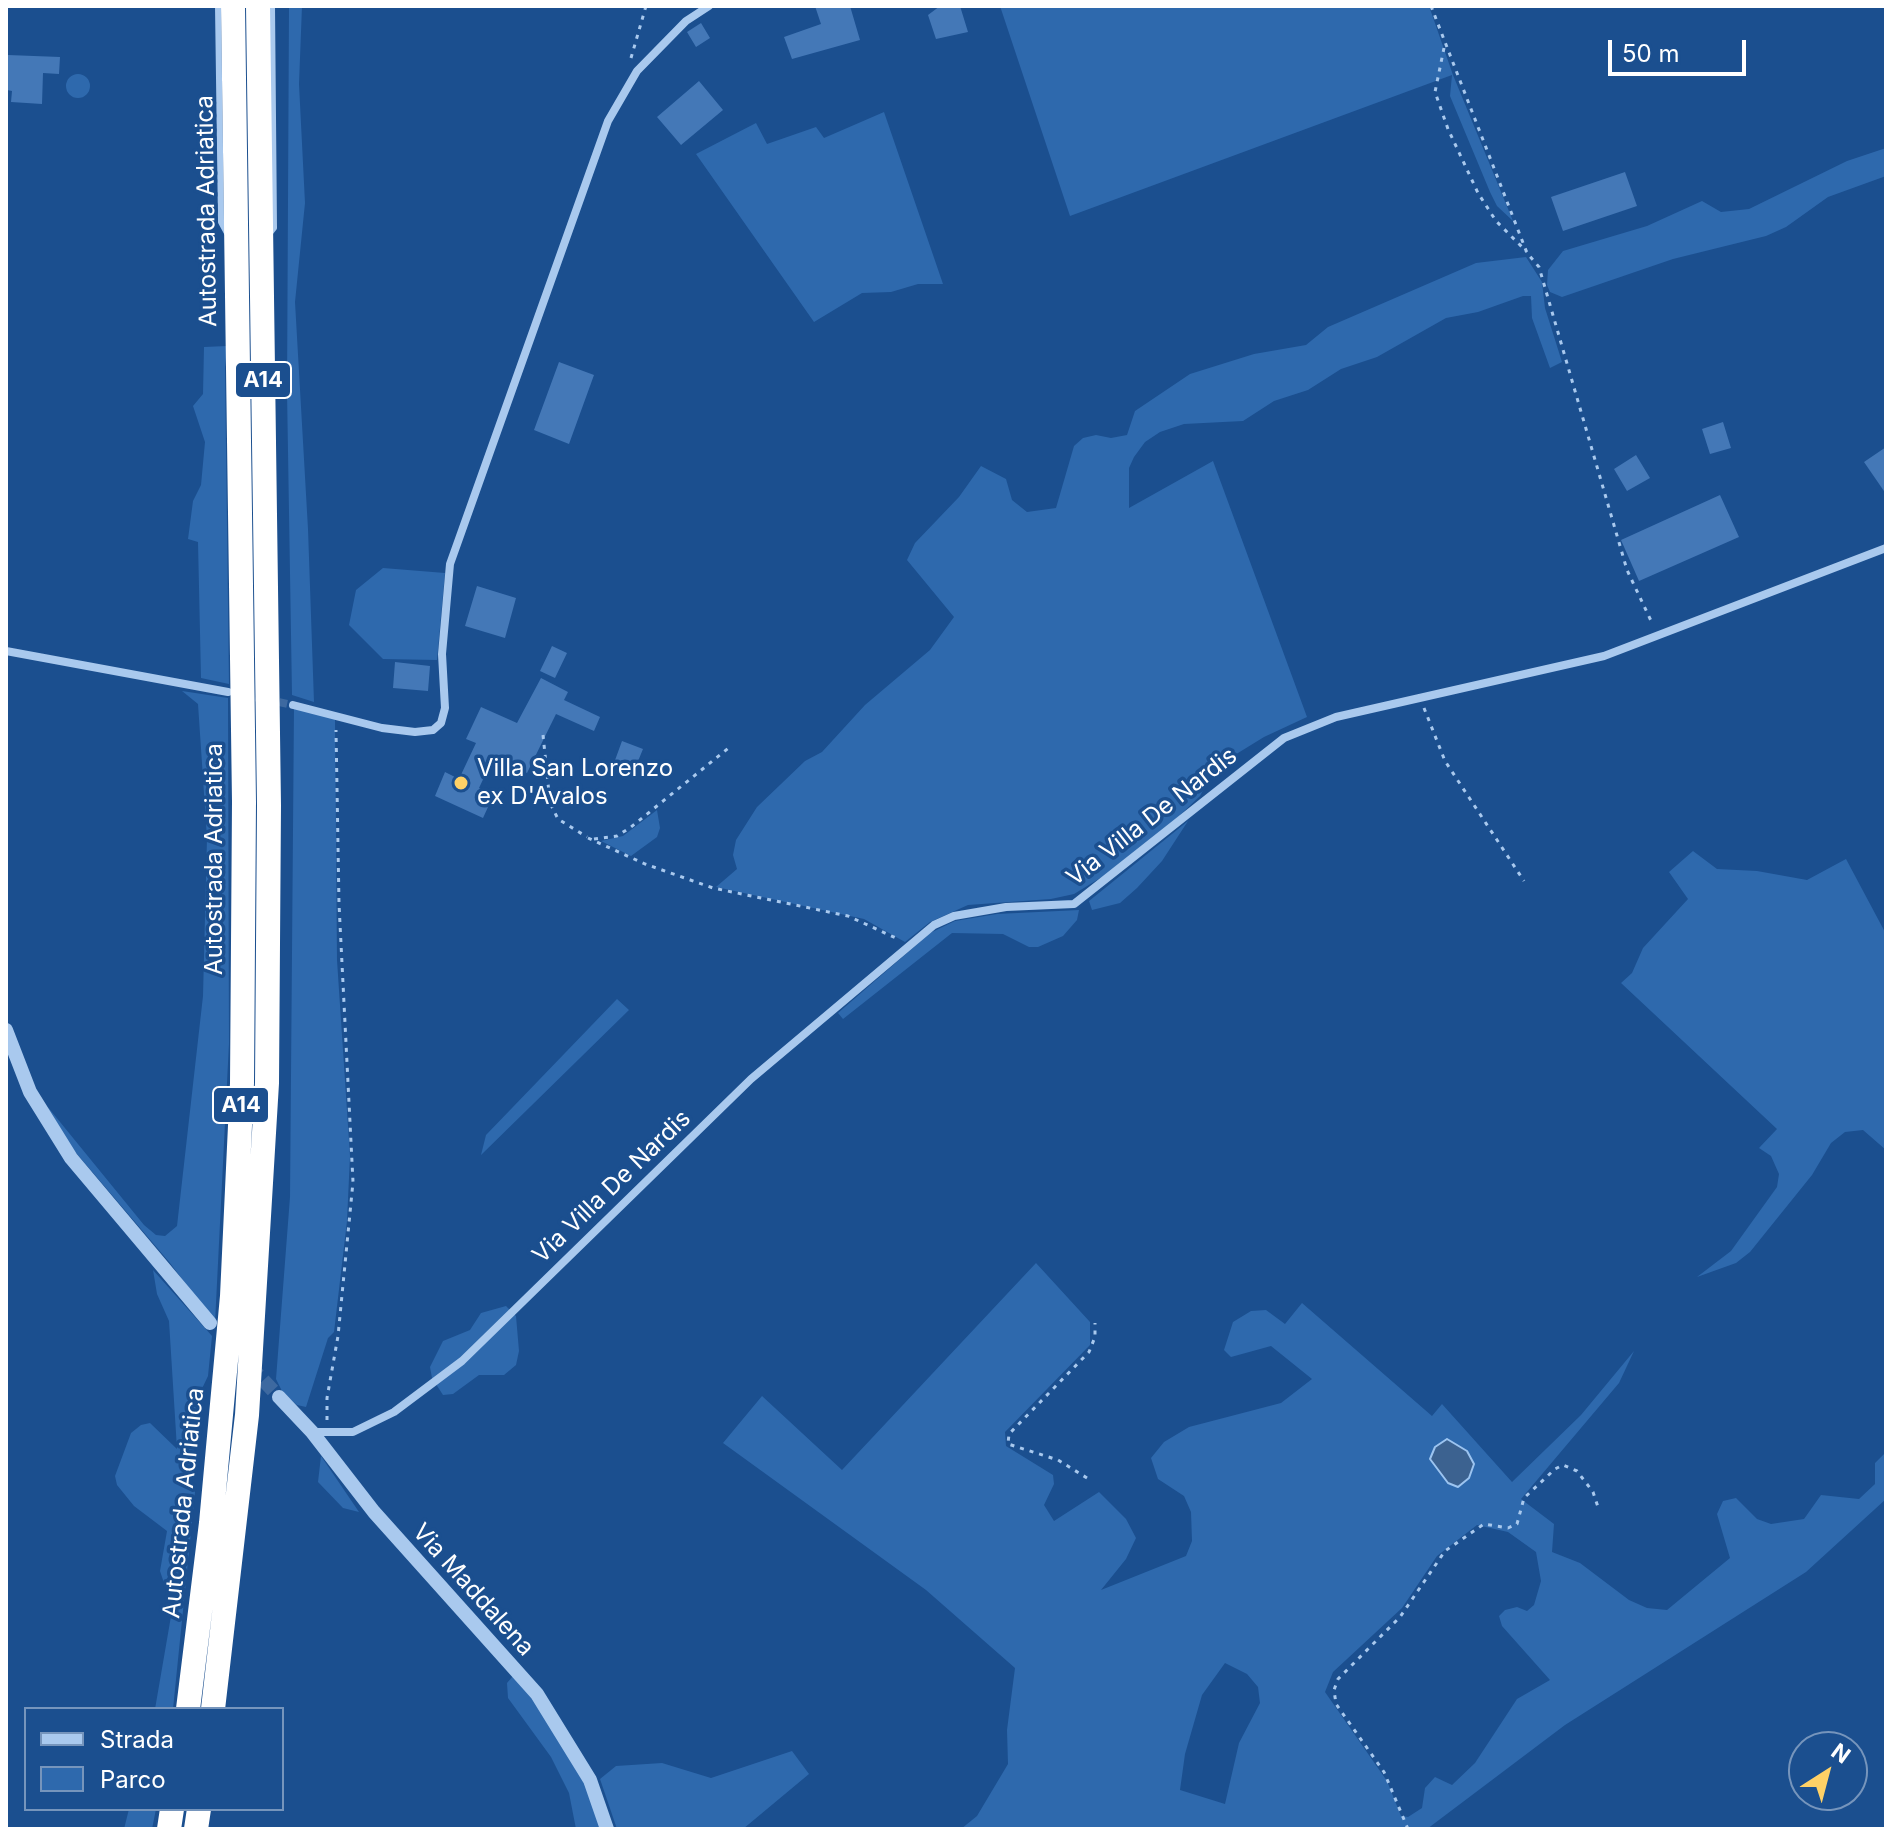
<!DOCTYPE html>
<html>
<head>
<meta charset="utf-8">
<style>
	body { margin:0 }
	#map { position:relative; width:1892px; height:1835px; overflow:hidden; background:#1b4f8f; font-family:Inter,sans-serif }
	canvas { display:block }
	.frame { position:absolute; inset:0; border:8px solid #fff; pointer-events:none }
	.legend { position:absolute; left:24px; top:1707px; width:260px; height:104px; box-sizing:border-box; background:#1b4f8f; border:2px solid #7695bc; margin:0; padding:10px 14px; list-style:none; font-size:24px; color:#fff }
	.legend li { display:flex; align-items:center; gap:16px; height:40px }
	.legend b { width:40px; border:2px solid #7695bc }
	.north { position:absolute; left:1788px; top:1731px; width:80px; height:80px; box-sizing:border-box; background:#1b4f8f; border:2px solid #7695bc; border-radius:50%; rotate:36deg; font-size:22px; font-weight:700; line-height:32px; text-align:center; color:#fff }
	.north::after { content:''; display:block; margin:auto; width:28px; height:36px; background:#ffd166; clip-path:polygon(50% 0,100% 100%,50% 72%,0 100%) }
	.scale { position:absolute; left:1608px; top:40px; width:138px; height:36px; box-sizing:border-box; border:4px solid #fff; border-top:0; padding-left:10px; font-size:24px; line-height:28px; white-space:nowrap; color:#fff; -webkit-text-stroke:6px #1b4f8f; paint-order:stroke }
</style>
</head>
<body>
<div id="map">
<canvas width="1892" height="1835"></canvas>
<div class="frame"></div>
<ul class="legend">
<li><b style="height:10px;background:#a9c9ee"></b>Strada</li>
<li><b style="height:22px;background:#2e69ad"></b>Parco</li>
</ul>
<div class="north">N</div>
<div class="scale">50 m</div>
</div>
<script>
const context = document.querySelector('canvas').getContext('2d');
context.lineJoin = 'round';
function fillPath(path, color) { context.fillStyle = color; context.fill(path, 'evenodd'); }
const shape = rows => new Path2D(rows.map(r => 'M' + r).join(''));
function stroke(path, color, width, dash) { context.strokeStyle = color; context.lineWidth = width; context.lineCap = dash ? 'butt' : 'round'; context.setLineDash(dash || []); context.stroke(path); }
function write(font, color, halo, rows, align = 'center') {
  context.font = font + ' Inter,sans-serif'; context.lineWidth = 7; context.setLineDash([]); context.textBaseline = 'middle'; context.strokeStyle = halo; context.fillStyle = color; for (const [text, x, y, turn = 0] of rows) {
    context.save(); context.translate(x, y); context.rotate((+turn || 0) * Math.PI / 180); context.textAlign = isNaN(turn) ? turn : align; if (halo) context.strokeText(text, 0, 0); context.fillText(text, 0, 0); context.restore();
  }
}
fillPath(shape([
	[289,6,302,6,299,84,305,203,295,302,308,529,314,702,292,695,287,391],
	[1000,6,1429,6,1453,75,1513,221,1497,206,1490,192,1450,96,1452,75,1070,216],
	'66 86a12 12 0 1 1 24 0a12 12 0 1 1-24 0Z',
	[884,112,943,284,918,284,891,292,862,293,814,322,696,154,756,123,767,144,816,127,824,138],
	[1886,148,1886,176,1828,197,1786,227,1766,236,1673,259,1562,297,1550,292,1547,285,1548,270,1563,251,1647,226,1702,201,1721,212,1749,209,1847,161],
	[1526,257,1542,282,1545,308,1562,362,1550,368,1532,318,1531,296,1523,296,1478,312,1446,318,1377,357,1341,369,1308,390,1274,401,1243,421,1184,424,1160,432,1145,442,1134,457,1129,468,1129,508,1213,461,1307,717,1264,737,1225,761,1211,775,1200,796,1178,817,1102,877,1074,894,1051,899,968,905,930,922,905,942,864,919,716,887,737,869,733,855,736,840,757,807,805,761,822,752,865,705,930,650,954,617,907,560,915,543,959,497,981,466,1006,479,1012,500,1027,512,1056,508,1074,446,1083,438,1096,435,1111,438,1127,435,1135,411,1190,374,1254,354,1306,345,1328,327,1476,263],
	[227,346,225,369,229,684,201,678,198,542,188,539,193,501,201,485,205,442,193,406,203,394,204,347],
	[383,568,445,573,437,660,383,659,349,625,356,590],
	[182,691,228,698,229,1043,215,1323,170,1263,71,1147,47,1106,144,1225,156,1235,165,1236,177,1226,203,996,207,838,198,704],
	[294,706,335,719,337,960,350,1156,347,1221,334,1332,328,1338,306,1407,297,1405,283,1393,276,1379,290,1197],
	[657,810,660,828,657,837,631,856,601,841,623,836],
	[1188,821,1162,861,1137,888,1120,903,1092,910,1089,901],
	[1693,851,1717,869,1757,871,1807,880,1846,859,1886,934,1886,1150,1863,1130,1845,1132,1831,1143,1812,1175,1750,1252,1736,1263,1697,1277,1731,1251,1777,1187,1779,1174,1771,1156,1759,1148,1777,1129,1621,983,1632,973,1643,948,1688,899,1669,872],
	[1079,910,1077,920,1063,936,1038,947,1029,947,1003,934,952,933,843,1019,838,1013,930,933,955,921,997,914],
	[617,999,629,1010,481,1155,486,1135],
	[1036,1263,1090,1322,1090,1345,1005,1432,1006,1446,1053,1475,1054,1484,1044,1505,1054,1521,1099,1492,1126,1519,1136,1538,1126,1559,1101,1590,1186,1556,1192,1541,1191,1512,1184,1496,1158,1479,1151,1458,1164,1442,1189,1427,1281,1403,1312,1379,1271,1346,1231,1357,1224,1350,1233,1322,1251,1311,1266,1310,1285,1324,1302,1303,1432,1416,1442,1404,1512,1482,1581,1415,1634,1351,1619,1383,1521,1499,1554,1524,1552,1552,1580,1563,1629,1600,1647,1608,1667,1610,1730,1558,1717,1514,1723,1501,1736,1498,1757,1519,1771,1524,1804,1519,1821,1495,1859,1499,1875,1484,1875,1463,1886,1452,1886,1499,1806,1572,1565,1725,1427,1829,961,1829,977,1816,1008,1764,1007,1730,1015,1668,926,1590,723,1443,762,1396,842,1470],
	[1477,1525,1508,1532,1536,1552,1541,1581,1534,1605,1527,1611,1517,1607,1505,1610,1499,1616,1502,1626,1550,1680,1517,1699,1475,1763,1452,1785,1435,1777,1425,1788,1422,1808,1408,1817,1401,1816,1387,1781,1325,1692,1333,1672,1402,1608,1437,1556],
	[1225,1663,1247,1674,1258,1687,1260,1703,1239,1743,1225,1804,1180,1790,1185,1754,1202,1695],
	[153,1270,212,1336,208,1376,199,1395,191,1485,195,1492,173,1709,155,1709,175,1593,164,1583,160,1571,167,1531,134,1506,117,1485,115,1476,131,1433,141,1425,150,1423,177,1449,169,1321,157,1294],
	[506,1306,516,1316,519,1351,516,1365,504,1375,479,1375,453,1394,443,1395,432,1378,430,1367,443,1341,470,1330,481,1313],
	[321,1456,359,1512,343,1508,318,1482],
	[513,1676,533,1696,588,1780,603,1829,576,1829,569,1793,551,1757,508,1698,507,1683],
	[792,1751,809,1774,743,1829,617,1829,600,1779,616,1766,662,1763,711,1778],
	[129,1809,156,1809,152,1829,124,1829]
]), '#2e69ad');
const water = shape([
	[1447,1439,1467,1451,1474,1464,1469,1478,1458,1487,1448,1483,1430,1459,1435,1447,1447,1439]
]);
fillPath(water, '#3c6290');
stroke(water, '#9cc4f0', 2);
fillPath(shape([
	[815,6,850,6,860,40,792,59,784,37,821,24],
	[940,6,960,6,968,32,936,39,928,15],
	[701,23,710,38,696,47,687,32],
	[8,55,60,57,59,74,43,73,42,104,11,102,12,91,7,90],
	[699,81,723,110,681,145,657,117],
	[1625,172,1637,206,1563,231,1551,197],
	[559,362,594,375,569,444,534,430],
	[1723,422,1731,448,1710,454,1702,429],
	[1886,447,1886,494,1864,462],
	[1636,455,1650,478,1627,491,1614,469],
	[1720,495,1739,537,1639,581,1621,540],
	[477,586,516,598,505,638,465,626],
	[552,646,567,653,555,678,540,671],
	[395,662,430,666,428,691,393,688],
	[541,678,568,692,564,700,600,717,594,731,556,714,527,773,494,756,479,788,494,794,483,818,435,796,445,772,459,779,476,743,466,739,481,707,517,723],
	[622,741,643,749,634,771,614,763]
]), '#4478b7');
stroke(shape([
	[244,695,293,705]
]), '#3d69a0', 8, [8, 4]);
stroke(shape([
	[249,1365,279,1397]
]), '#3d69a0', 14, [14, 7]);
stroke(shape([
	[1431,6,1527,253,1539,267,1627,570,1653,625],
	[1444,48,1435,92,1448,129,1478,193,1496,221,1527,252],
	[631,58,646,6],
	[1424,708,1445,761,1524,881],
	[543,735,550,803,558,819,587,837],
	[588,838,645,864,713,888,848,916,898,939],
	[594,839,617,836,631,827,731,746],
	[327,1420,327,1398,338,1336,353,1182,339,904,336,730],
	[1087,1478,1058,1460,1008,1444,1009,1434,1089,1352,1095,1337,1095,1323],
	[1408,1829,1384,1772,1336,1704,1334,1690,1338,1679,1400,1617,1445,1551,1484,1524,1508,1528,1517,1524,1524,1498,1555,1469,1563,1465,1577,1471,1593,1492,1599,1510]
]), '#a9c9ee', 3, [4, 6]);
stroke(shape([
	[218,6,221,222,227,233],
	[270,233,274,228,272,6]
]), '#a9c9ee', 6);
stroke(shape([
	[6,651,228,692],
	[293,705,382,728,415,732,433,730,441,723,445,708,442,654,450,564,608,121,637,71,686,21,709,6],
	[312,1432,353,1432,394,1412,462,1361,751,1079,934,925,954,916,1006,907,1074,904,1284,738,1336,717,1604,656,1886,548]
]), '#a9c9ee', 8);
stroke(shape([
	[6,1030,30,1092,71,1158,210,1323],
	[279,1397,312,1432,374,1512,537,1694,590,1780,607,1829]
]), '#a9c9ee', 14);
stroke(shape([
	[188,1709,211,1523,232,1296,242,1083,244,802,233,6],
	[213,1709,247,1415,267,1083,269,805,258,6],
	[169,1829,172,1809],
	[196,1829,199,1809]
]), '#fff', 24);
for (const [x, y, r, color] of [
	[461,783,8,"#ffd166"]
]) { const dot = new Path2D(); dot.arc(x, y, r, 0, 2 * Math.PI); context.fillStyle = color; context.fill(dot); stroke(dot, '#1b4f8f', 3); }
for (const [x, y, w] of [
	[263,380,56],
	[241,1105,56]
]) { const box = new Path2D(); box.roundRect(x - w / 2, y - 18, w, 36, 6); context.fillStyle = '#1b4f8f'; context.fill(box); stroke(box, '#fff', 2); }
write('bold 22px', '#fff', null, [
	["A14",263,380],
	["A14",241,1105]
]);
write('24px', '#fff', '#1b4f8f', [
	["Autostrada Adriatica",207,211,-91],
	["Via Villa De Nardis",1152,817,-38],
	["Autostrada Adriatica",215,859,-90],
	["Via Villa De Nardis",612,1187,-44],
	["Autostrada Adriatica",184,1503,-84],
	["Via Maddalena",473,1590,48]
]);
write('24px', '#fff', '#1b4f8f', [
	["Villa San Lorenzo",477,769],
	["ex D'Avalos",477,797]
], 'left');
</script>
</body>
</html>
